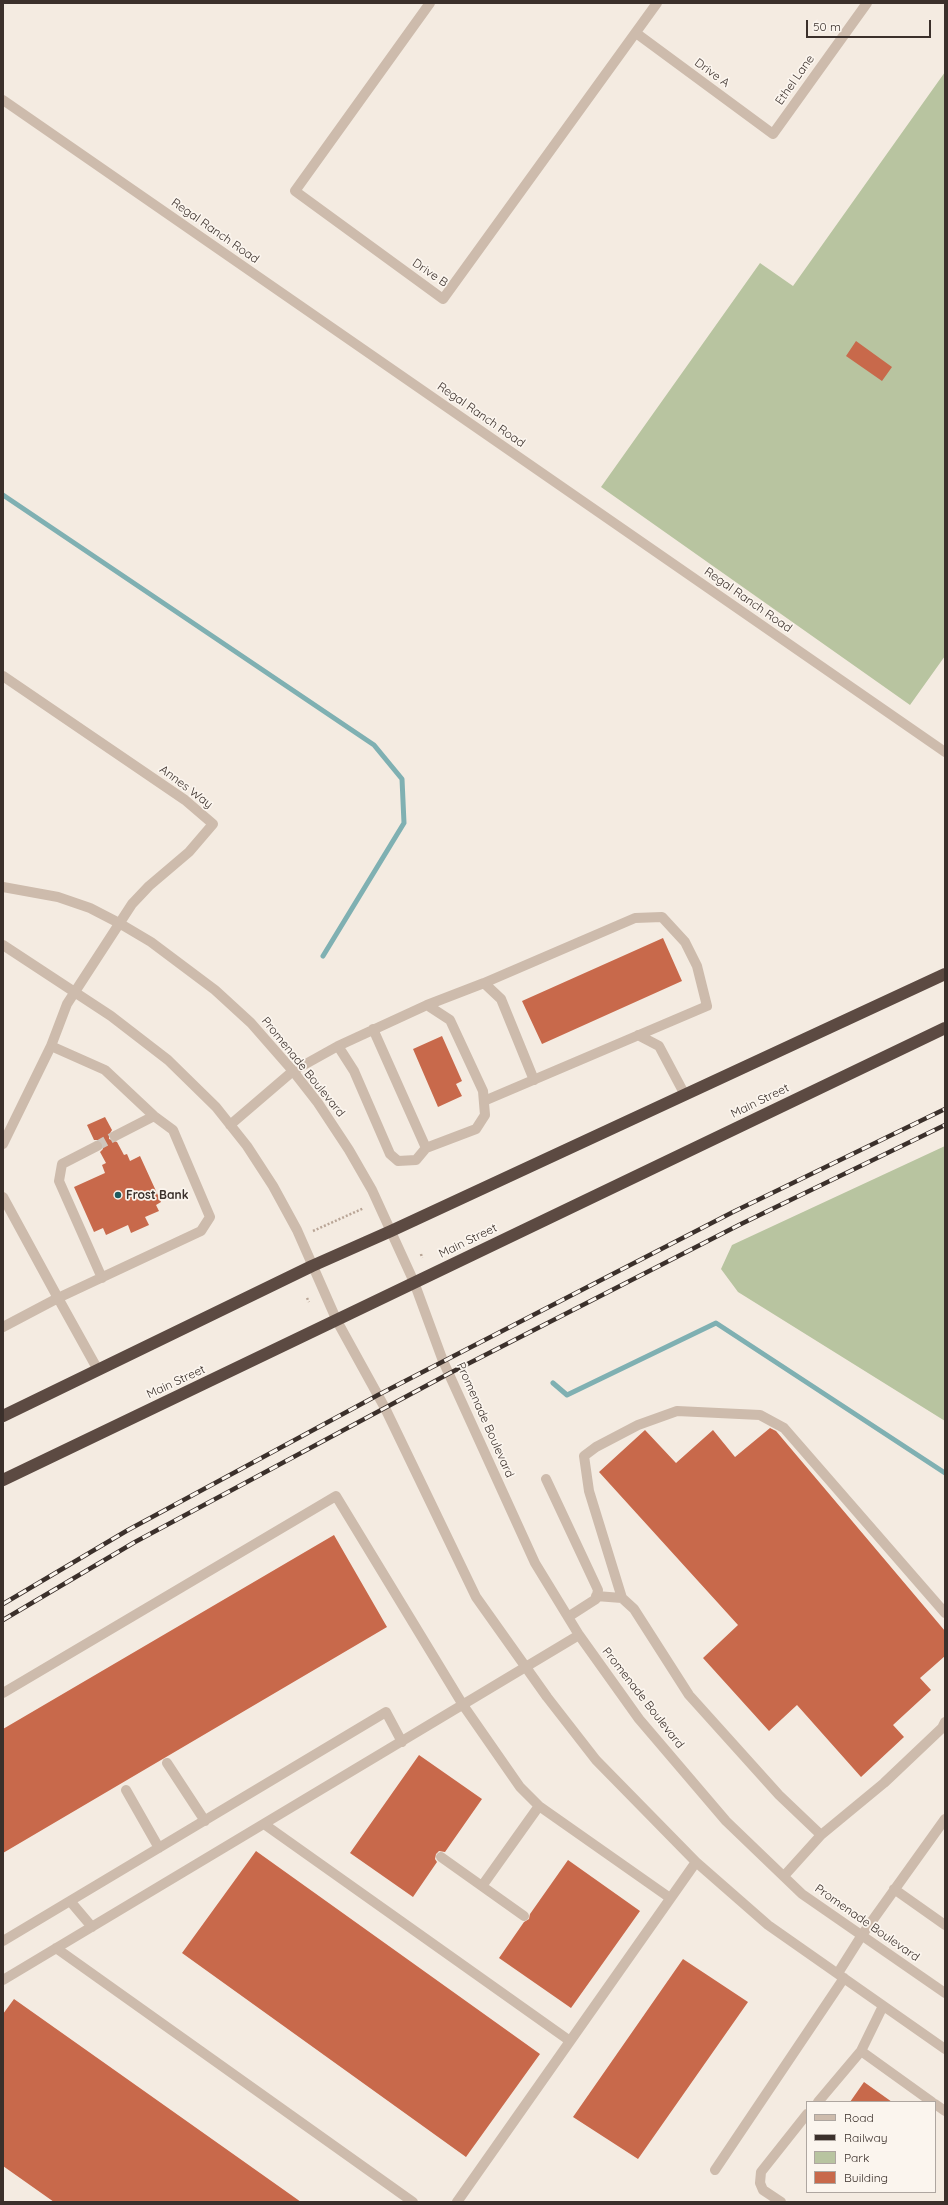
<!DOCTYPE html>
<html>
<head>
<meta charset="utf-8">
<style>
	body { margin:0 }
	#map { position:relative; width:948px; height:2205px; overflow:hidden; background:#f4ebe1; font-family:Quicksand,sans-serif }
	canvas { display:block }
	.frame { position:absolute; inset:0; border:4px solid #3b302b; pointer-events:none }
	.legend { position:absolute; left:806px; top:2101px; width:130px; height:92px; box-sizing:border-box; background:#fbf5ee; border:1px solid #aea6a0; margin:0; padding:5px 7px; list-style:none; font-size:12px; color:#3b302b }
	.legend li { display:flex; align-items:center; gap:8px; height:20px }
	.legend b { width:20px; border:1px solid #aea6a0 }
	.scale { position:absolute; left:806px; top:20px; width:125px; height:18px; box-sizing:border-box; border:2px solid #3b302b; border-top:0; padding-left:5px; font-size:12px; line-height:14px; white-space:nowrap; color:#3b302b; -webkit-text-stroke:3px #fbf5ee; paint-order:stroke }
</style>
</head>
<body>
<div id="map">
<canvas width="948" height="2205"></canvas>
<div class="frame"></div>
<ul class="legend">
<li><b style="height:5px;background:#cdbbac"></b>Road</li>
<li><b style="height:5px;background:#3b302b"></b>Railway</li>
<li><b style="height:11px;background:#b8c4a0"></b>Park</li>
<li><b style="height:11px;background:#c8694b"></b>Building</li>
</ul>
<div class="scale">50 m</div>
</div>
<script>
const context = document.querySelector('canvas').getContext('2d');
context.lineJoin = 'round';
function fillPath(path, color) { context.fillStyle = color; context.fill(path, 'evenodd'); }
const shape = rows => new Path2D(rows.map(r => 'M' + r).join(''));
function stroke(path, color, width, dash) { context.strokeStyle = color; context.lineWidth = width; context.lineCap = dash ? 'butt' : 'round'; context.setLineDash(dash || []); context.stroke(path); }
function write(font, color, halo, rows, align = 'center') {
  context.font = font + ' Quicksand,sans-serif'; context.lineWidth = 3.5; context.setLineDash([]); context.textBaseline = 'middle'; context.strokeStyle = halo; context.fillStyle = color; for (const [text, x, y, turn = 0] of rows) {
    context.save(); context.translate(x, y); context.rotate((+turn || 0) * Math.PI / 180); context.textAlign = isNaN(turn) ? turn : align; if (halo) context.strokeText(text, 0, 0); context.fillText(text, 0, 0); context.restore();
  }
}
fillPath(shape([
	[945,72,945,656,910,705,601,487,760,263,793,286],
	[945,1146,945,1421,738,1292,721,1269,732,1245]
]), '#b8c4a0');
stroke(shape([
	[3,495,374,745,402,779,404,823,323,956],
	[553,1383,567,1395,716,1323,945,1473]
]), '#7fb0b2', 5);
fillPath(shape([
	[856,341,892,367,882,381,846,356],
	[663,938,682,981,542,1044,522,1001],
	[442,1036,462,1081,456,1084,462,1096,438,1107,413,1049],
	[105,1117,112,1130,109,1135,109,1139,117,1142,124,1155,127,1154,130,1161,140,1156,161,1202,156,1205,159,1211,145,1217,149,1225,131,1233,128,1225,106,1235,103,1228,94,1232,74,1187,105,1173,102,1165,106,1163,100,1152,103,1149,103,1143,100,1140,94,1140,87,1125],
	[770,1428,776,1431,945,1631,945,1656,920,1678,931,1690,893,1725,904,1737,861,1777,797,1705,769,1731,703,1658,738,1625,599,1472,645,1430,676,1463,713,1430,735,1457],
	[334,1535,387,1627,3,1853,3,1729],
	[419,1755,482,1799,445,1852,439,1851,436,1854,435,1859,437,1862,413,1897,350,1853],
	[256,1851,540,2054,466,2157,182,1953],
	[568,1860,640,1911,571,2008,499,1958,524,1922,529,1919,530,1914],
	[683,1959,748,2002,638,2159,573,2117],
	[14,1999,301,2202,54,2202,3,2166,3,2014],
	[864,2082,892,2102,850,2102]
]), '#c8694b');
stroke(shape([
	[97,1146,115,1136]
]), '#cfc6bd', 10, [10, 5]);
stroke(shape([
	[313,1231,364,1208],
	[421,1254,422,1258],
	[307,1298,309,1302]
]), '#b9a596', 2.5, [2, 2]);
stroke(shape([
	[430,3,295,191,443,299,657,3],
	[636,33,773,134,867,3],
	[3,100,945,752],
	[3,676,185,800,213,824,189,852,149,886,132,904,67,1004,51,1046,105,1070,154,1116,173,1130,210,1217,201,1231,58,1298,98,1370],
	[3,887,58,897,90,908,119,923,151,942,215,990,251,1023,293,1071,318,1103,349,1150,372,1190,414,1282,443,1361,535,1563,579,1635,639,1719,726,1821,802,1894,945,1993],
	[3,945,111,1016,168,1060,216,1107,247,1146,273,1186,297,1230,337,1321,385,1408,476,1597,547,1697,596,1760,696,1862,768,1925,945,2049],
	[484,983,501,999,534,1080],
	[373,1029,426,1148],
	[638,1035,659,1046,685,1095],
	[338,1046,354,1071,390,1154,398,1161,416,1160,426,1148,476,1129,485,1115,483,1091,450,1020,427,1005],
	[230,1125,293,1071,338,1046,427,1005,484,983,635,918,662,917,685,942,697,966,707,1006,484,1101],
	[115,1136,154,1116],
	[3,1144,51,1046],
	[97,1146,62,1164,59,1181,102,1278],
	[3,1197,58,1298,3,1327],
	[546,1479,598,1590,596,1599,568,1617],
	[596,1596,622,1598,634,1609,689,1695,779,1795,821,1835],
	[622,1598,589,1491,584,1456,596,1447,638,1425,677,1411,760,1415,784,1428,945,1613],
	[3,1693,336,1496,463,1705,520,1787,539,1806,670,1898],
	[167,1763,205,1821],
	[126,1790,159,1848],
	[264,1824,570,2041],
	[441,1857,524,1916],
	[784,1876,821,1835,884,1783,942,1728,945,1722],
	[482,1886,539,1806],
	[894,1889,945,1925],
	[70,1901,92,1927],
	[3,1941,386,1712,402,1742],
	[56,1948,413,2202],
	[838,1973,862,1935,945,1819],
	[3,1980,579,1635],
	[861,2051,932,2102],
	[818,2102,861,2051,883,2006],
	[935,2104,945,2111],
	[715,2170,844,1978],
	[457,2202,696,1862],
	[781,2202,763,2190,760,2183,761,2172,807,2114]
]), '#cdbbac', 10);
stroke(shape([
	[3,1416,312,1266,391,1231,945,974],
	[3,1480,945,1028]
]), '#5c4a42', 12);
const rail = shape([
	[3,1604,128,1530,378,1395,733,1212,945,1109],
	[3,1620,135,1542,450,1373,739,1225,945,1125]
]);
stroke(rail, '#3b302b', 4.5);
stroke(rail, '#fbf5ee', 3, [9]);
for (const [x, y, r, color] of [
	[118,1195,4,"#1f5a5e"]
]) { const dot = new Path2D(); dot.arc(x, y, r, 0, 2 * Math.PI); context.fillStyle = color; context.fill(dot); stroke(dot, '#fbf5ee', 1.5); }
write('12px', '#3b302b', '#fbf5ee', [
	["Drive A",712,73,36],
	["Ethel Lane",795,80,-55],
	["Regal Ranch Road",215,231,35],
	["Drive B",430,273,34],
	["Regal Ranch Road",481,415,35],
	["Regal Ranch Road",748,600,35],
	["Annes Way",186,787,37],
	["Promenade Boulevard",303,1067,51],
	["Main Street",760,1101,-26],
	["Main Street",468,1241,-26],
	["Main Street",176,1382,-25],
	["Promenade Boulevard",485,1420,66],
	["Promenade Boulevard",643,1698,52],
	["Promenade Boulevard",867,1923,35]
]);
write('bold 12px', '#3b302b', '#fbf5ee', [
	["Frost Bank",126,1195]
], 'left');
</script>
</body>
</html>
